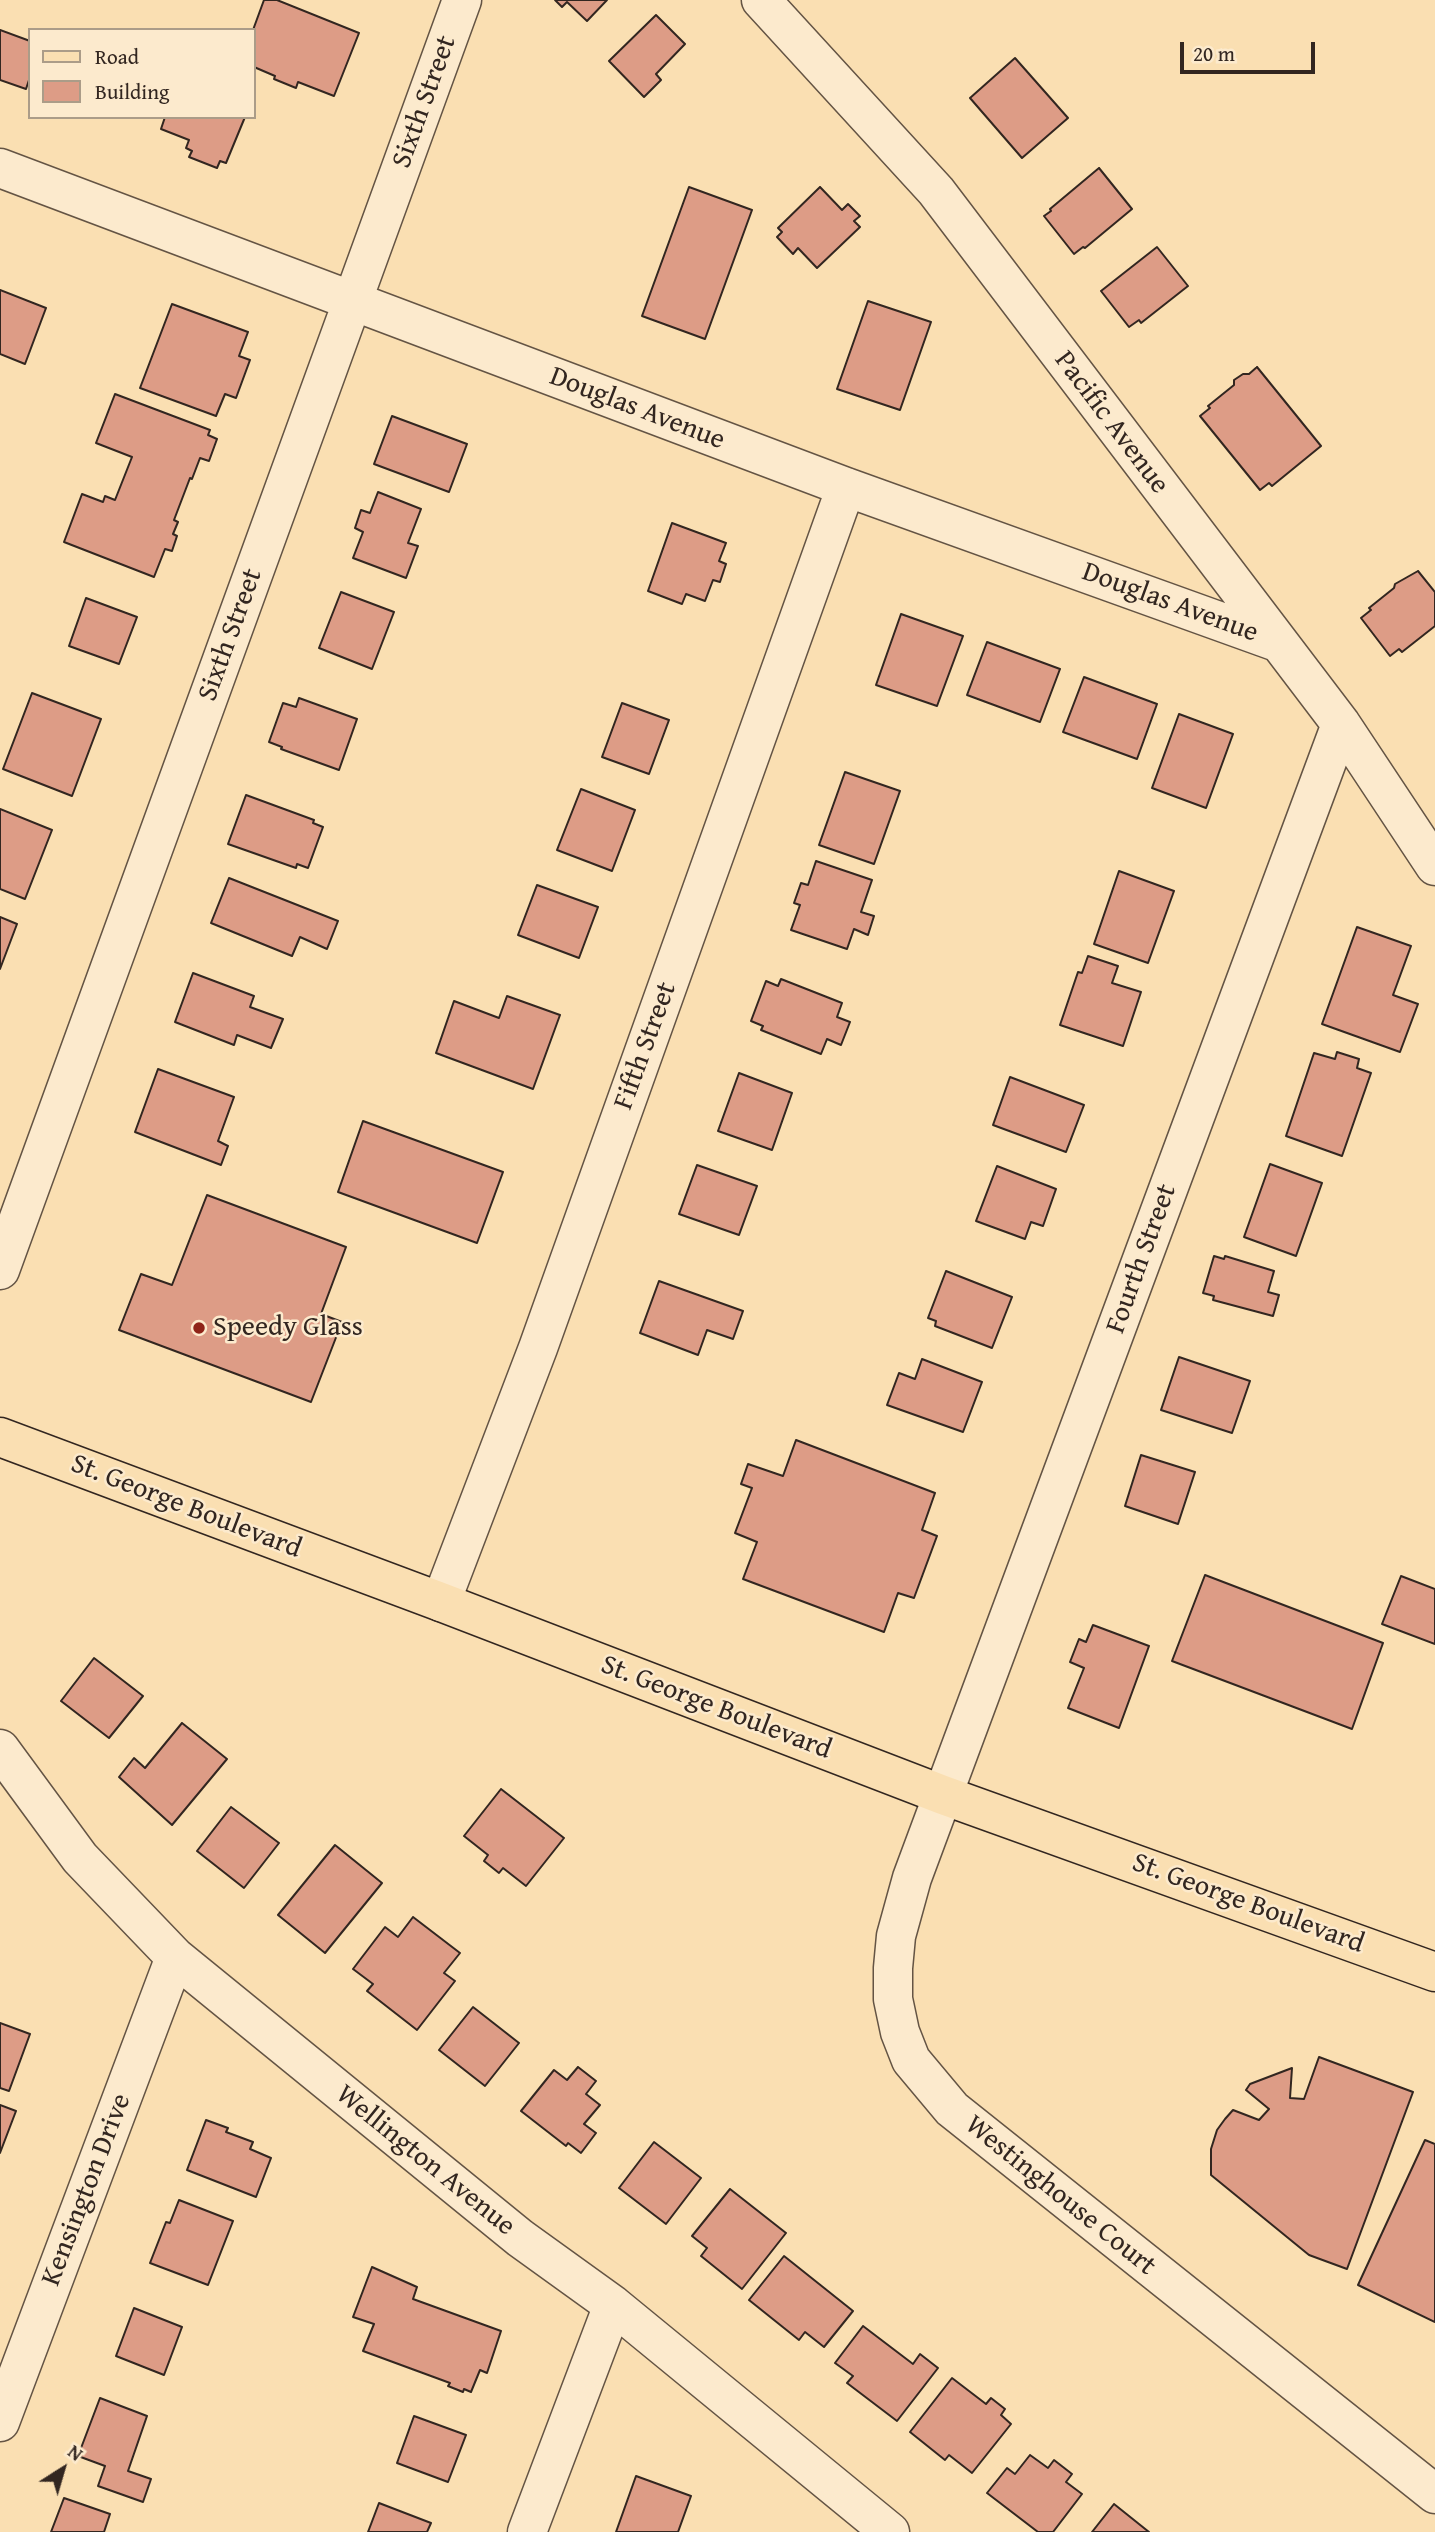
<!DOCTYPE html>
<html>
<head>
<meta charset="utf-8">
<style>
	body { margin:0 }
	#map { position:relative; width:1435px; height:2532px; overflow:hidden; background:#fadfb2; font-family:"Gentium Book Plus",serif }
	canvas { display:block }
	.legend { position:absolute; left:28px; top:28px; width:228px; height:91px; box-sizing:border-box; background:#fceacd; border:2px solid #ab9c88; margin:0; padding:9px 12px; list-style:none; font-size:21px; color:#322620 }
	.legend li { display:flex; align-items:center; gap:14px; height:35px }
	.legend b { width:35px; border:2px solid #ab9c88 }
	.north { position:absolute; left:28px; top:2434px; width:70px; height:70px; -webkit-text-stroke:5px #fceacd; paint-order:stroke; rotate:37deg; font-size:19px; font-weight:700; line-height:28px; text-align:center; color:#322620 }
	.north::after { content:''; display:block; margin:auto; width:24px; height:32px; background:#322620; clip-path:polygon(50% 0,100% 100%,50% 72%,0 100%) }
	.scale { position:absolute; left:1180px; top:42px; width:135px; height:32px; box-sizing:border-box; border:4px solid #322620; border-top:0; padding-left:9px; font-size:21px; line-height:24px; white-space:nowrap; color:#322620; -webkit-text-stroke:5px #fceacd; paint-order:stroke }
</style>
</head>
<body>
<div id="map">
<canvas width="1435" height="2532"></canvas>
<ul class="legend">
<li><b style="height:9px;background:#fadfb2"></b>Road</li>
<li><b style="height:19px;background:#dd9c86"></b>Building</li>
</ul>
<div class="north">N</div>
<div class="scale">20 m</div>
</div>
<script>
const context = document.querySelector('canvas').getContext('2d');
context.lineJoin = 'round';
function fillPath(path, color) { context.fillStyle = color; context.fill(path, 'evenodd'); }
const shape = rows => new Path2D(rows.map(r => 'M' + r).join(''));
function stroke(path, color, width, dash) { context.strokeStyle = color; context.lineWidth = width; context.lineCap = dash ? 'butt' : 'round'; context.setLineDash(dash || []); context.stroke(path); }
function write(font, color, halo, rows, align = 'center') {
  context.font = font + ' "Gentium Book Plus",serif'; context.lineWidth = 5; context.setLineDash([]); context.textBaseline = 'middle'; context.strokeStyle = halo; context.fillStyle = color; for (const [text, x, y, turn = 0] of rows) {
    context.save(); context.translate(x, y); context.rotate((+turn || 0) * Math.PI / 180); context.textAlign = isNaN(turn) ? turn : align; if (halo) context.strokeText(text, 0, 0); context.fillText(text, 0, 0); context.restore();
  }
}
const building = shape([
	[264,0,277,0,359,33,334,96,298,82,296,88,274,79,275,76,254,67,253,30,264,0],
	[555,0,607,0,587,21,567,2,562,7,555,0],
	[656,15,685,44,656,74,661,80,644,97,609,61,656,15],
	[0,30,30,41,30,77,26,89,0,80,0,30],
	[1015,58,1068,118,1022,158,970,98,1015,58],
	[165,117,245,117,226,163,220,161,217,168,189,157,192,151,186,148,189,140,161,129,165,117],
	[1099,168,1132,209,1085,248,1083,247,1074,254,1044,216,1051,211,1050,209,1099,168],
	[689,187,752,210,705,339,642,316,689,187],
	[820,187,842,210,848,204,860,216,854,221,860,227,817,268,798,248,793,254,777,237,782,232,778,228,820,187],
	[1157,247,1188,286,1141,323,1139,320,1129,327,1101,291,1157,247],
	[0,290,46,308,25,364,0,354,0,290],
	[868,301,931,322,900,410,837,389,868,301],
	[172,304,248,332,239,356,250,360,236,398,225,394,216,416,140,388,172,304],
	[1257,367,1321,446,1272,486,1269,483,1260,490,1200,416,1210,408,1208,406,1234,385,1234,380,1243,374,1249,374,1257,367],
	[115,394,210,430,208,435,217,439,209,461,200,458,192,479,190,478,174,520,178,522,173,534,177,536,172,551,165,549,154,577,64,542,82,494,103,502,105,496,115,500,132,457,96,443,115,394],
	[392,416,467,444,449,492,374,464,392,416],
	[378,492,421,509,408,543,418,546,406,578,353,558,363,532,355,528,361,510,370,513,378,492],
	[672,523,726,543,719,561,726,564,720,582,713,580,705,601,686,594,682,604,648,591,672,523],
	[1418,571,1435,592,1435,626,1402,652,1399,649,1390,656,1361,618,1371,610,1369,608,1394,588,1395,584,1418,571],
	[341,592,394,612,372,669,319,648,341,592],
	[86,598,137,617,119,664,69,646,86,598],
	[901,614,963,636,937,706,876,685,901,614],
	[987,642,1060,669,1040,722,967,695,987,642],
	[1084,677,1157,704,1137,759,1063,732,1084,677],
	[32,693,101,719,72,796,3,769,32,693],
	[299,698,357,719,339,770,281,749,282,747,269,742,283,703,296,707,299,698],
	[622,703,669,720,649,774,602,757,622,703],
	[1179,714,1233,734,1206,808,1152,788,1179,714],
	[845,772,900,791,874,864,819,845,845,772],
	[581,789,635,810,612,871,557,850,581,789],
	[246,795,314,820,313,823,323,827,308,868,297,864,296,868,228,844,246,795],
	[0,809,52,830,25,899,0,889,0,809],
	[816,861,872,880,861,912,874,916,868,935,854,929,847,949,791,930,800,905,794,903,801,883,808,885,816,861],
	[1119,871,1174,891,1148,963,1094,944,1119,871],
	[229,878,338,921,327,949,300,937,292,956,211,923,229,878],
	[537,885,598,907,579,958,518,935,537,885],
	[0,917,17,924,0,969,0,917],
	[1357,927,1411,946,1393,995,1418,1004,1400,1052,1322,1024,1357,927],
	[1088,956,1118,966,1112,983,1141,992,1123,1046,1060,1025,1078,972,1082,973,1088,956],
	[193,973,254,996,250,1007,283,1019,271,1048,237,1035,234,1045,175,1022,193,973],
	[781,979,842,1003,837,1017,850,1022,841,1045,827,1039,821,1054,761,1030,763,1026,751,1021,766,981,778,986,781,979],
	[507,996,560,1015,533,1089,436,1053,454,1001,499,1018,507,996],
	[1337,1052,1359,1059,1357,1068,1371,1073,1342,1156,1286,1136,1314,1053,1335,1059,1337,1052],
	[158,1069,234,1097,218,1141,228,1146,221,1165,135,1132,158,1069],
	[739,1073,792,1093,772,1150,718,1131,739,1073],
	[1010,1077,1084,1105,1066,1152,993,1125,1010,1077],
	[363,1121,503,1172,477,1243,338,1192,363,1121],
	[1270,1164,1322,1183,1296,1256,1244,1237,1270,1164],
	[697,1165,757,1186,739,1235,679,1214,697,1165],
	[997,1166,1056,1189,1043,1226,1031,1222,1025,1239,976,1221,997,1166],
	[207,1195,346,1247,321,1314,342,1322,311,1402,119,1330,141,1274,172,1285,207,1195],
	[1214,1256,1224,1259,1225,1256,1274,1271,1268,1292,1279,1295,1273,1316,1213,1300,1214,1296,1203,1293,1214,1256],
	[946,1271,1012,1297,992,1348,935,1326,936,1321,928,1318,946,1271],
	[659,1281,743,1311,733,1339,707,1330,698,1355,640,1333,659,1281],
	[1179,1357,1250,1381,1232,1433,1161,1410,1179,1357],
	[922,1359,982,1382,963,1432,887,1405,899,1373,915,1379,922,1359],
	[796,1440,935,1493,922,1530,937,1536,914,1598,898,1593,884,1632,743,1579,757,1542,735,1533,752,1488,741,1484,748,1464,783,1476,796,1440],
	[1141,1455,1195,1472,1178,1524,1125,1506,1141,1455],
	[1205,1575,1383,1643,1352,1729,1172,1661,1205,1575],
	[1401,1576,1435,1589,1435,1644,1382,1624,1401,1576],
	[1093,1625,1149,1646,1119,1728,1068,1708,1084,1668,1070,1662,1079,1639,1086,1642,1093,1625],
	[94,1658,143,1696,109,1738,61,1701,94,1658],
	[182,1723,227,1759,172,1825,119,1777,134,1758,145,1768,182,1723],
	[501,1789,564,1838,526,1886,503,1868,499,1873,484,1861,488,1855,464,1836,501,1789],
	[231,1807,279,1843,244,1888,197,1851,231,1807],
	[335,1845,382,1883,325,1953,278,1915,335,1845],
	[413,1917,460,1953,444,1973,455,1981,417,2030,367,1991,373,1984,353,1969,385,1927,398,1937,413,1917],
	[473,2007,519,2043,485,2086,439,2050,473,2007],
	[0,2023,30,2034,9,2091,0,2088,0,2023],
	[1319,2057,1413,2092,1347,2269,1309,2255,1211,2175,1211,2149,1217,2130,1225,2119,1233,2110,1259,2120,1269,2109,1246,2090,1250,2084,1292,2068,1290,2098,1304,2099,1319,2057],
	[578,2067,596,2081,586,2094,600,2105,584,2124,596,2133,581,2153,568,2143,566,2146,521,2111,554,2070,567,2080,578,2067],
	[0,2105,16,2111,0,2153,0,2105],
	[206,2120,228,2128,226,2132,253,2142,250,2149,271,2158,256,2197,187,2170,206,2120],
	[1425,2140,1435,2144,1435,2322,1358,2285,1425,2140],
	[654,2142,701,2178,666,2224,619,2188,654,2142],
	[730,2189,786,2233,742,2289,701,2256,707,2248,692,2236,730,2189],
	[179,2200,233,2221,208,2285,150,2263,166,2222,170,2223,179,2200],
	[784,2256,853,2311,824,2347,805,2332,799,2340,749,2300,784,2256],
	[372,2267,417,2287,413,2299,501,2331,487,2373,480,2370,471,2392,464,2389,463,2392,448,2386,450,2383,363,2351,374,2324,353,2317,372,2267],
	[134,2308,182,2327,164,2375,116,2356,134,2308],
	[863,2326,913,2364,920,2354,938,2368,897,2421,847,2383,853,2376,835,2363,863,2326],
	[952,2378,986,2404,991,2398,1005,2409,1001,2415,1011,2424,972,2473,949,2455,945,2460,910,2432,952,2378],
	[100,2398,147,2416,128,2471,151,2479,143,2502,98,2486,105,2466,78,2456,100,2398],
	[414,2416,466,2435,448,2482,397,2463,414,2416],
	[1030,2455,1048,2468,1054,2460,1072,2474,1066,2482,1082,2494,1053,2532,1038,2532,987,2493,1007,2468,1015,2474,1030,2455],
	[636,2476,691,2496,678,2532,616,2532,636,2476],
	[64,2498,110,2514,104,2532,51,2532,64,2498],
	[379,2503,431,2523,427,2532,368,2532,379,2503],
	[1114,2504,1149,2532,1092,2532,1114,2504]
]);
fillPath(building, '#dd9c86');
stroke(building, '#322620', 2);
const minor = shape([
	[761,0,936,191,1341,724,1435,866],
	[0,168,846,487,1277,642],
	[1341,724,912,1878,896,1936,893,1968,893,1999,900,2032,911,2060,952,2109,1435,2494],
	[0,1270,462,0],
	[441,1602,538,1348,846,487],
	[0,1749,80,1858,175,1957,520,2238,613,2305,890,2532],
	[0,2422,175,1957],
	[527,2532,613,2305]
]);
const major = shape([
	[0,1437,441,1602,943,1795,1435,1972]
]);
stroke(minor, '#645444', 41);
stroke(major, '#322620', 41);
stroke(minor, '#fceacd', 38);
stroke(major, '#fadfb2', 38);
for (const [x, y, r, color] of [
	[199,1328,7,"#8f2418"]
]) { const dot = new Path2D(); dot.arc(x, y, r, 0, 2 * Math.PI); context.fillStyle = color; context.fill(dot); stroke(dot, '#fceacd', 2.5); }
write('28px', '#322620', '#fceacd', [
	["Sixth Street",425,102,-70],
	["Douglas Avenue",637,409,21],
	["Pacific Avenue",1111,423,53],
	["Douglas Avenue",1170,603,20],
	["Sixth Street",231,635,-70],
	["Fifth Street",646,1046,-70],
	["Fourth Street",1142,1259,-70],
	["St. George Boulevard",186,1507,21],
	["St. George Boulevard",716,1708,21],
	["St. George Boulevard",1248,1904,20],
	["Wellington Avenue",425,2161,39],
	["Kensington Drive",87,2190,-69],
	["Westinghouse Court",1060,2196,39]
]);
write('28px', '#322620', '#fceacd', [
	["Speedy Glass",213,1328]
], 'left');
</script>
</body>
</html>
